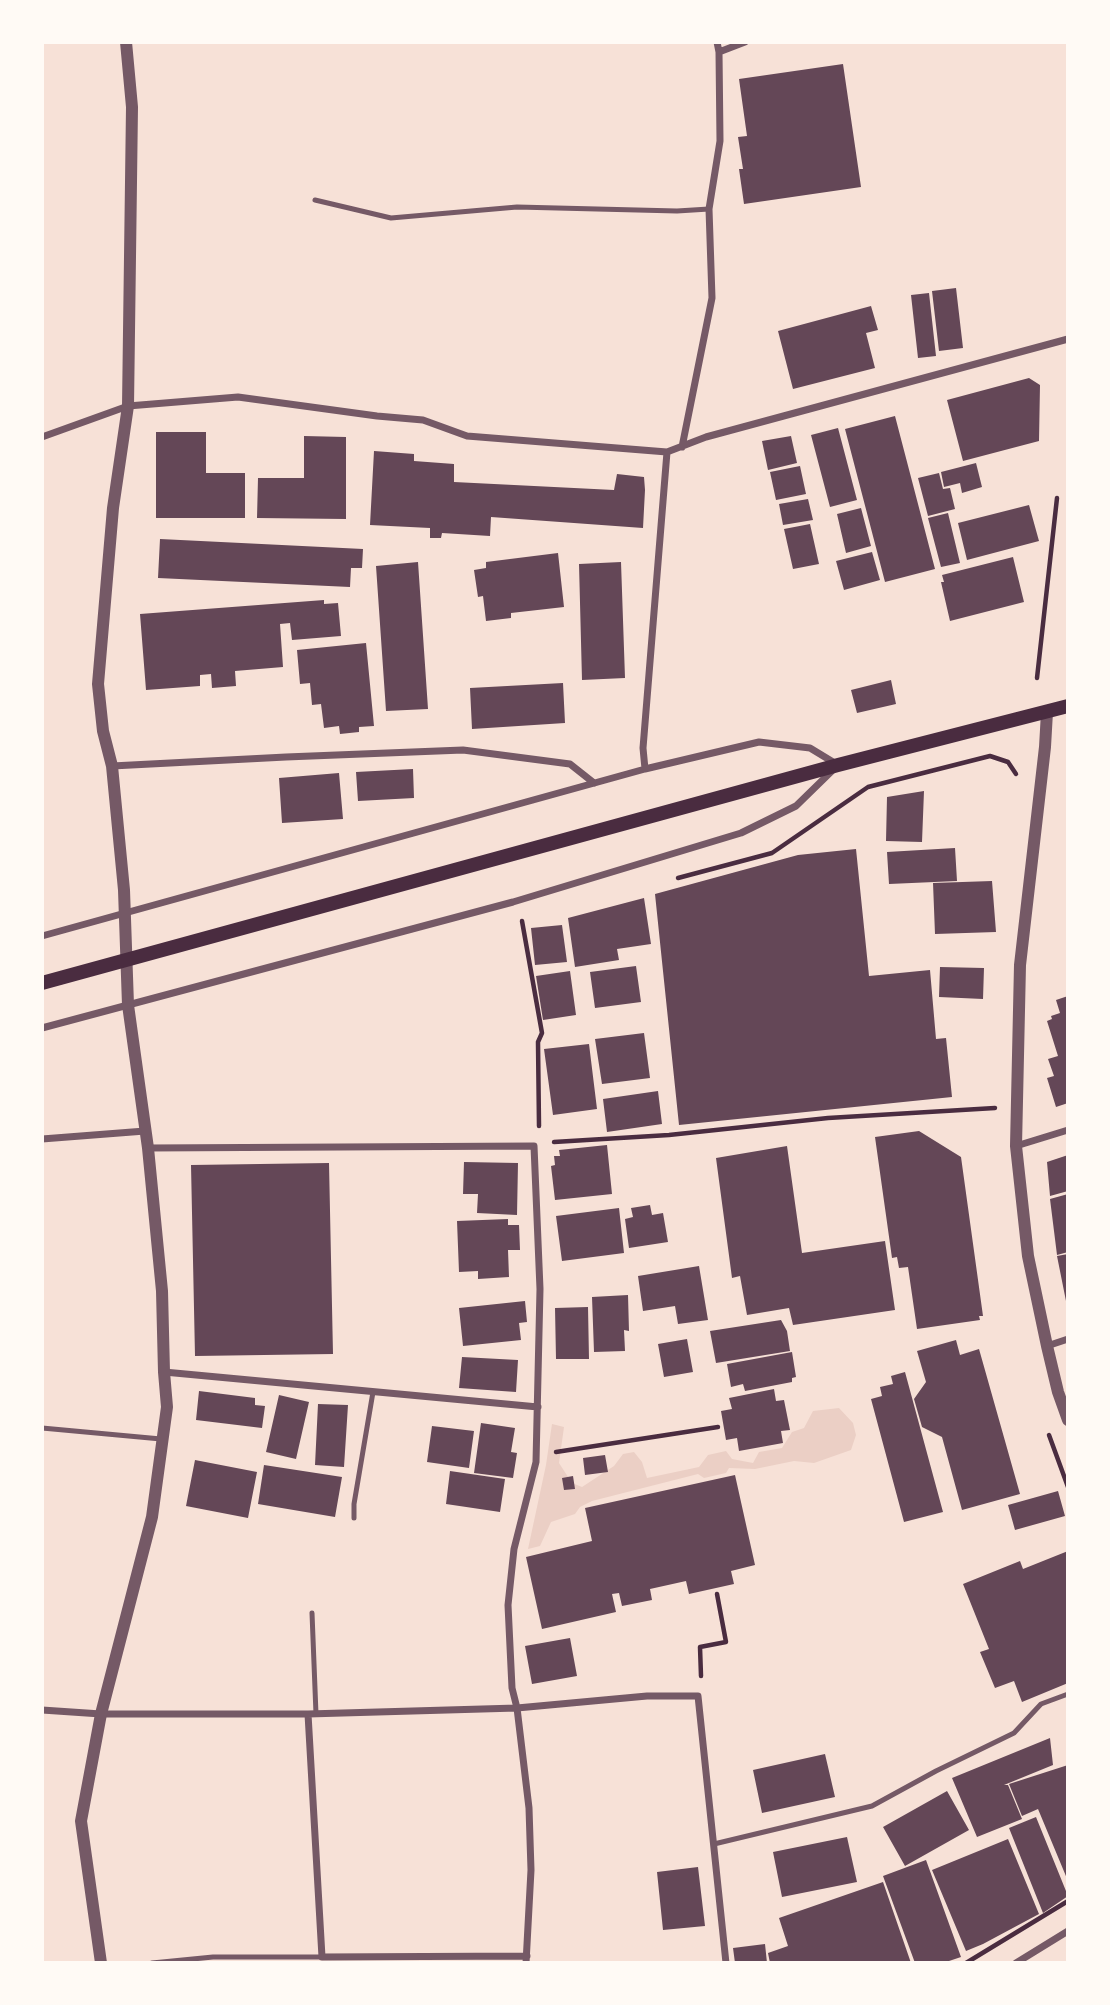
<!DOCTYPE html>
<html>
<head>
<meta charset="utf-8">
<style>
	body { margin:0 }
	#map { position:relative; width:1110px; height:2005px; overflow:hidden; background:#f7e1d7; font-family:Mulish,sans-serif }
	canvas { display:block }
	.frame { position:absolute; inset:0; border:44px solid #fffaf5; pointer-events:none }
</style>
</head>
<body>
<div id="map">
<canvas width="1110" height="2005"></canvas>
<div class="frame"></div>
</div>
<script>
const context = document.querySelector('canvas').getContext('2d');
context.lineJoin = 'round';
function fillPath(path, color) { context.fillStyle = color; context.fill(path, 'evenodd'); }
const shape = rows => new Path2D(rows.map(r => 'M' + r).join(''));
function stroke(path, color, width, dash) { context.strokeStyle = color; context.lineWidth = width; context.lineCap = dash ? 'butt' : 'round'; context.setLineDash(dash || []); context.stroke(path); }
fillPath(shape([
	[839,1408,853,1423,856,1435,851,1450,814,1463,794,1461,755,1469,729,1468,726,1473,704,1478,698,1474,592,1501,580,1507,575,1514,551,1522,540,1546,528,1549,546,1465,552,1424,564,1427,559,1463,572,1483,582,1487,614,1466,623,1454,634,1452,642,1462,647,1478,699,1467,708,1455,726,1451,732,1459,753,1463,759,1452,782,1448,792,1432,804,1428,813,1411]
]), '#ebcfc5');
fillPath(shape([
	[843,64,861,187,744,204,739,169,743,169,738,137,747,136,739,79],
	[956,288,963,348,939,351,932,291],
	[929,293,936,356,918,358,911,295],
	[871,306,878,330,866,333,875,368,793,389,778,331],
	[1029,378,1040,385,1039,441,963,461,947,400],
	[895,416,935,569,885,582,845,429],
	[838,428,857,500,830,507,811,435],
	[156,432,206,432,206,473,245,473,245,518,156,518],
	[304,436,346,437,346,519,257,518,258,478,304,478],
	[791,436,797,463,768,470,762,441],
	[374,451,414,454,414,461,454,464,454,482,614,490,617,474,644,477,645,490,643,528,491,517,490,536,442,533,441,538,430,538,430,528,370,525],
	[976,463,982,487,962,493,960,483,944,487,941,472],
	[800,466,806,494,776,500,770,472],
	[939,473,943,489,950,488,955,509,928,516,918,478],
	[808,499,813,520,783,525,779,504],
	[1029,505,1039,541,967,560,958,523],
	[861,508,871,546,846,553,837,514],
	[948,513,960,563,941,567,928,518],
	[810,524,819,564,793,569,784,529],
	[160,539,363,549,362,568,351,568,350,587,158,578],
	[872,552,880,580,844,590,836,561],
	[558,553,564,607,511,613,511,618,486,621,483,596,478,597,474,570,486,568,486,562],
	[1013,557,1024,602,950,621,941,582,944,582,942,575],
	[418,562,428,709,386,711,376,566],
	[621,562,625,678,582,680,579,564],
	[324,600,324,604,338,603,341,636,292,640,290,623,280,624,283,667,235,671,236,686,212,688,211,674,200,675,200,686,146,690,140,614],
	[366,643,374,726,359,727,359,732,340,734,339,726,324,728,321,704,312,705,310,683,300,684,297,650],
	[891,680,896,704,857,713,851,690],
	[563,683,565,723,472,729,470,688],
	[413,769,414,798,358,801,356,772],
	[339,773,343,819,282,823,279,778],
	[924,791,922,842,886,841,887,797],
	[955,848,957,881,889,884,887,852],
	[856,849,869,976,930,970,936,1039,946,1038,952,1097,679,1125,655,894,798,855],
	[992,881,996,932,935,934,933,883],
	[644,898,651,944,617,949,619,960,575,967,568,918],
	[562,925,567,962,535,965,531,928],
	[636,966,641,1002,595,1008,590,972],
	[940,967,984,968,983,999,939,997],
	[570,971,576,1015,543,1020,536,976],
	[1068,996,1068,1103,1056,1107,1047,1078,1054,1076,1048,1059,1058,1056,1047,1021,1052,1019,1051,1016,1060,1013,1056,1000],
	[644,1033,650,1078,602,1084,595,1039],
	[589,1044,597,1109,553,1115,544,1049],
	[658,1091,662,1124,607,1132,603,1099],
	[919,1131,961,1157,983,1316,979,1316,980,1320,917,1329,908,1267,899,1268,897,1257,892,1258,875,1137],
	[607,1145,612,1194,555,1200,551,1166,555,1165,554,1156,560,1156,559,1150],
	[787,1146,802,1253,885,1241,895,1310,793,1325,789,1308,747,1315,740,1276,732,1278,716,1158],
	[1068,1155,1068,1191,1050,1196,1047,1162],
	[464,1162,518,1163,517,1215,477,1213,478,1194,463,1194],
	[329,1163,333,1354,195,1356,191,1165],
	[1068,1194,1068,1252,1057,1255,1050,1199],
	[650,1205,652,1215,663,1213,668,1242,629,1248,625,1219,633,1217,631,1208],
	[619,1208,624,1253,562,1261,556,1216],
	[508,1219,508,1225,519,1225,520,1250,508,1250,509,1277,478,1279,478,1271,459,1272,457,1221],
	[1068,1254,1068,1306,1067,1306,1057,1256],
	[699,1266,708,1320,678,1324,675,1306,643,1311,638,1276],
	[628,1295,629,1331,624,1330,625,1351,594,1352,592,1297],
	[525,1301,527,1322,519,1323,521,1340,463,1346,459,1308],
	[588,1307,589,1359,556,1359,555,1308],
	[781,1320,787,1331,790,1351,716,1363,710,1331],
	[687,1339,693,1372,664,1377,658,1344],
	[956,1340,960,1355,979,1349,1020,1494,962,1510,942,1437,922,1427,914,1399,926,1382,917,1351],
	[792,1352,796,1377,792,1378,792,1382,745,1391,743,1384,731,1387,727,1364],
	[462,1357,518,1360,516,1392,459,1388],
	[905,1372,943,1512,904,1522,871,1399,882,1396,880,1387,893,1384,891,1376],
	[774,1389,776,1401,784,1400,790,1430,781,1431,783,1443,739,1451,737,1438,726,1440,721,1411,732,1409,729,1398],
	[199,1391,255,1398,255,1405,265,1406,262,1428,196,1420],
	[279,1395,309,1402,296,1459,266,1452],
	[318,1404,348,1405,344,1467,315,1465],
	[481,1423,515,1428,511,1452,517,1453,513,1478,474,1473],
	[432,1426,474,1431,469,1468,427,1462],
	[605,1455,608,1472,585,1475,583,1458],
	[195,1460,257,1472,248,1518,186,1506],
	[264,1465,342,1477,335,1517,258,1504],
	[450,1471,505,1479,500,1512,446,1504],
	[735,1475,755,1565,731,1571,734,1584,689,1594,686,1581,650,1589,652,1600,622,1606,619,1593,612,1594,616,1612,542,1629,526,1557,592,1541,585,1508],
	[573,1476,575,1489,564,1490,562,1478],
	[1058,1491,1065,1516,1015,1530,1008,1505],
	[1068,1551,1068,1683,1022,1702,1014,1681,995,1688,980,1652,989,1649,963,1584,1020,1561,1023,1569],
	[570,1638,577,1676,532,1684,525,1646],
	[1050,1738,1053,1765,1004,1785,1008,1785,1022,1819,977,1837,952,1778],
	[825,1754,835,1797,762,1813,753,1770],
	[1068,1765,1068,1881,1038,1809,1022,1816,1009,1784],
	[947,1791,969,1830,905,1866,883,1827],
	[1036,1817,1068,1896,1043,1913,1009,1828],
	[847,1837,857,1882,782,1897,773,1852],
	[1008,1839,1039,1914,983,1944,966,1951,932,1870],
	[926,1860,961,1957,943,1963,915,1963,883,1876],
	[698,1867,705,1926,663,1930,657,1872],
	[883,1882,911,1963,770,1963,768,1953,788,1946,779,1918],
	[765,1944,767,1963,735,1963,733,1948]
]), '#644757');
stroke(shape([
	[1037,678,1057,498],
	[678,878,772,853,868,787,990,756,1008,762,1016,774],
	[522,921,542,1033,538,1042,539,1126],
	[554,1142,669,1135,828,1118,995,1108],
	[1049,1435,1068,1487],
	[556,1452,718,1427],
	[701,1676,700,1647,726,1642,717,1594],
	[966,1963,1068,1901]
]), '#4a2c40', 4.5);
stroke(shape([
	[315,200,391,218,517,207,677,211,709,209],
	[42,1428,161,1439],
	[354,1518,354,1504,373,1392],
	[312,1613,316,1714],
	[714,1844,872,1806,936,1771,1014,1733,1041,1704,1068,1694],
	[152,1963,213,1957,322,1957]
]), '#755966', 5);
stroke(shape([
	[719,52,745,42],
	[42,437,128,406,238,397,377,416,423,420,467,436,667,452,706,437,1068,339],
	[682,447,712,298,709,209,720,141,719,52,717,42],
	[112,766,286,757,463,750,570,764,594,783],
	[645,769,643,748,667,452],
	[42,936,645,769,759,742,810,748,838,765,796,806,741,833,513,902,42,1028],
	[42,1139,145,1131],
	[1016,1146,1068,1130],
	[148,1148,534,1146,540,1289,536,1462,514,1549,508,1605,512,1688,517,1708,529,1808,531,1870,526,1963],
	[1047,1346,1068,1339],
	[164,1372,538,1407],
	[42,1710,101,1714,308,1714,517,1708,647,1696,698,1696,726,1963],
	[308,1714,322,1957,527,1956],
	[1016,1963,1068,1931]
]), '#755966', 7);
stroke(shape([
	[1047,712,1045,747,1020,965,1016,1146,1028,1256,1047,1346,1058,1392,1068,1420],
	[101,1963,81,1821,101,1714,152,1517,167,1407,164,1372,162,1291,148,1148,128,1005,124,890,112,766,103,731,98,684,113,508,128,406,132,107,126,42]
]), '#755966', 12);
stroke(shape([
	[42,983,838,765,1068,706]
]), '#4a2c40', 14);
</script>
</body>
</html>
